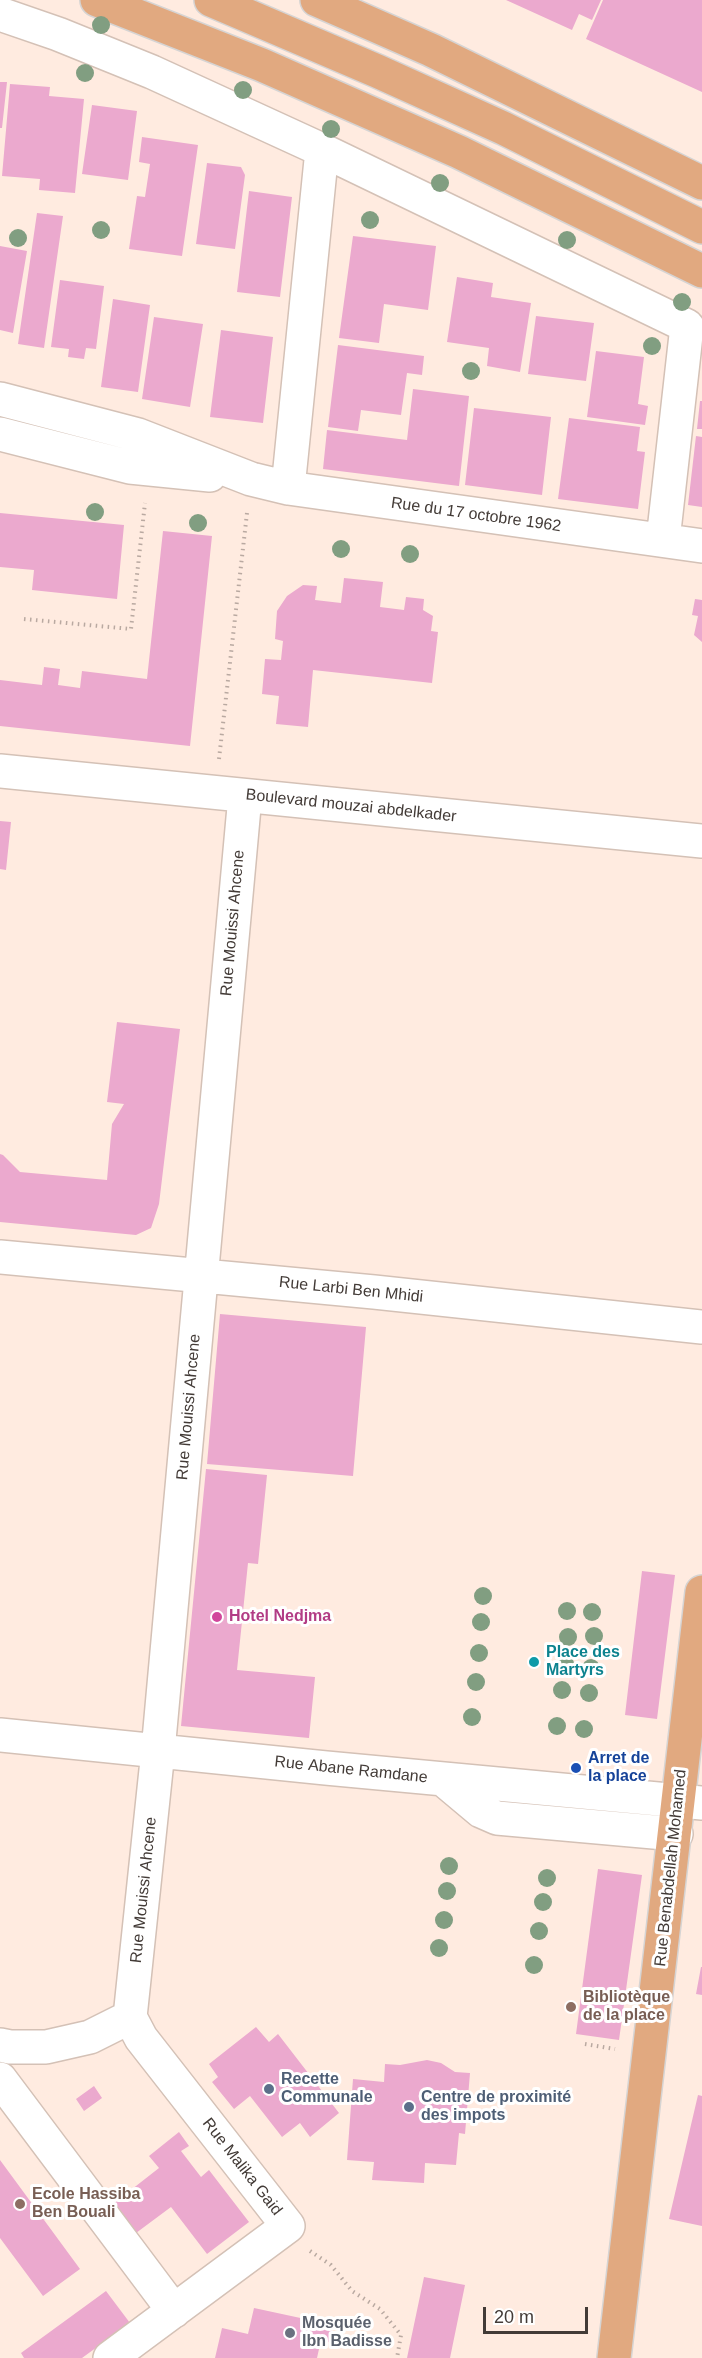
<!DOCTYPE html>
<html>
<head>
<meta charset="utf-8">
<style>
	body { margin:0 }
	#map { position:relative; width:702px; height:2358px; overflow:hidden; background:#ffebe0; font-family:Helvetica,sans-serif }
	canvas { display:block }
	.scale { position:absolute; left:483px; top:2307px; width:105px; height:27px; box-sizing:border-box; border:3px solid #433b37; border-top:0; padding-left:8px; font-size:18px; line-height:21px; white-space:nowrap; color:#433b37; -webkit-text-stroke:4px #fff; paint-order:stroke }
</style>
</head>
<body>
<div id="map">
<canvas width="702" height="2358"></canvas>
<div class="scale">20 m</div>
</div>
<script>
const context = document.querySelector('canvas').getContext('2d');
context.lineJoin = 'round';
function fillPath(path, color) { context.fillStyle = color; context.fill(path, 'evenodd'); }
const shape = rows => new Path2D(rows.map(r => 'M' + r).join(''));
function stroke(path, color, width, dash) { context.strokeStyle = color; context.lineWidth = width; context.lineCap = dash ? 'butt' : 'round'; context.setLineDash(dash || []); context.stroke(path); }
function write(font, color, halo, rows, align = 'center') {
  context.font = font + ' Helvetica,sans-serif'; context.lineWidth = 6; context.setLineDash([]); context.textBaseline = 'middle'; context.strokeStyle = halo; context.fillStyle = color; for (const [text, x, y, turn = 0] of rows) {
    context.save(); context.translate(x, y); context.rotate((+turn || 0) * Math.PI / 180); context.textAlign = isNaN(turn) ? turn : align; if (halo) context.strokeText(text, 0, 0); context.fillText(text, 0, 0); context.restore();
  }
}
fillPath(shape([
	[506,0,601,0,592,20,579,14,572,30],
	[603,0,702,0,702,92,586,39],
	[0,82,7,82,2,128,0,128],
	[10,84,50,87,49,96,84,99,75,193,39,190,40,179,2,176],
	[92,105,137,111,128,180,82,174],
	[142,137,198,145,182,256,129,249,137,196,145,197,150,164,139,162],
	[207,163,241,167,245,175,235,249,196,244],
	[249,191,292,197,280,297,237,292],
	[37,213,63,216,44,348,18,344],
	[353,236,436,246,428,310,384,304,379,343,339,338],
	[0,246,27,251,13,333,0,330],
	[457,277,493,283,491,297,531,303,520,372,487,366,489,348,447,342],
	[60,280,104,286,96,349,86,348,84,359,68,357,69,349,51,347],
	[113,299,150,305,138,392,101,387],
	[536,316,594,323,586,381,528,374],
	[154,317,203,324,190,407,142,399],
	[221,330,273,337,263,423,210,417],
	[338,345,424,356,422,375,407,373,401,415,361,410,358,431,328,427],
	[596,351,644,357,638,404,648,406,645,425,587,417],
	[413,389,469,396,459,486,323,469,327,430,407,440],
	[700,401,702,401,702,429,697,429],
	[474,408,551,417,542,495,465,485],
	[569,418,640,427,637,451,645,452,638,509,558,499],
	[696,436,702,437,702,507,688,505],
	[0,513,124,525,117,599,32,590,34,570,0,567],
	[163,531,212,536,190,746,0,726,0,680,42,685,44,667,60,669,58,685,80,688,82,671,147,679],
	[344,578,383,582,380,607,404,610,406,597,424,599,423,610,433,616,431,631,438,632,432,683,313,670,308,727,276,724,279,696,262,694,265,659,281,660,283,641,275,639,277,611,287,596,303,585,317,586,315,600,341,603],
	[695,599,702,600,702,642,694,635,698,616,692,615],
	[0,821,11,822,6,870,0,869],
	[117,1022,180,1029,159,1204,151,1228,136,1235,0,1222,0,1154,3,1155,20,1172,107,1180,112,1124,124,1104,107,1102],
	[220,1314,366,1327,353,1476,207,1464],
	[206,1469,267,1475,258,1564,248,1563,237,1670,315,1677,309,1738,181,1726],
	[642,1571,675,1575,657,1719,625,1715],
	[598,1869,642,1875,619,2040,576,2034],
	[701,1967,702,1967,702,1995,696,1994],
	[256,2027,269,2042,278,2034,339,2113,310,2137,300,2123,282,2137,250,2096,234,2109,212,2082,218,2077,209,2064],
	[427,2060,441,2063,455,2072,470,2073,465,2134,459,2133,456,2165,425,2163,424,2183,372,2180,374,2162,347,2160,353,2079,384,2082,385,2064,400,2065],
	[94,2086,102,2098,84,2111,76,2099],
	[698,2095,702,2096,702,2226,669,2219],
	[179,2132,189,2146,181,2151,201,2177,209,2170,249,2222,207,2254,171,2207,136,2233,113,2204,159,2168,149,2156],
	[0,2160,80,2269,43,2296,0,2238],
	[424,2277,465,2285,450,2358,407,2358],
	[106,2291,130,2323,82,2358,24,2358,21,2353],
	[254,2308,333,2325,329,2342,321,2340,317,2358,215,2358,222,2328,248,2334]
]), '#eba9ce');
const minor = shape([
	[0,14,58,34,152,72,322,150,288,488],
	[322,150,687,326,663,540],
	[0,399,138,435,251,479,288,488,702,546],
	[0,434,130,467,210,475],
	[0,771,702,841],
	[0,1257,374,1292,702,1327],
	[0,1735,326,1768,702,1803],
	[444,1780,481,1811,497,1818,676,1834],
	[130,2017,158,1751,245,796],
	[0,2045,10,2047,46,2047,90,2037,130,2017],
	[0,2079,174,2311],
	[110,2358,288,2226,141,2038,130,2017]
]);
const major = shape([
	[97,0,262,65,459,152,702,271],
	[211,0,377,71,503,128,702,227],
	[317,0,431,50,702,183],
	[614,2358,702,1592]
]);
stroke(minor, '#d4c1b6', 36);
stroke(major, '#d6d4d3', 36);
stroke(shape([
	[24,619,131,629,145,503],
	[219,759,247,513],
	[585,2044,615,2049],
	[310,2251,331,2265,352,2291,380,2309,401,2335,397,2358]
]), '#b9a9a1', 4, [1.5, 4.5]);
stroke(minor, '#fff', 33);
stroke(major, '#e1a980', 33);
context.fillStyle = '#819e81';
for (const [x, y] of [
	[101,25],
	[85,73],
	[243,90],
	[331,129],
	[440,183],
	[370,220],
	[101,230],
	[18,238],
	[567,240],
	[682,302],
	[652,346],
	[471,371],
	[95,512],
	[198,523],
	[341,549],
	[410,554],
	[483,1596],
	[567,1611],
	[592,1612],
	[481,1622],
	[594,1636],
	[568,1637],
	[479,1653],
	[565,1664],
	[591,1668],
	[476,1682],
	[562,1690],
	[589,1693],
	[472,1717],
	[557,1726],
	[584,1729],
	[449,1866],
	[547,1878],
	[447,1891],
	[543,1902],
	[444,1920],
	[539,1931],
	[439,1948],
	[534,1965]
]) { context.beginPath(); context.arc(x, y, 9, 0, 2 * Math.PI); context.fill(); }
for (const [x, y, r, color] of [
	[217,1617,6,"#d1479c"],
	[534,1662,6,"#0f9aa8"],
	[576,1768,6,"#1a4fb4"],
	[571,2007,6,"#8d6e63"],
	[269,2089,6,"#5c6f8a"],
	[409,2107,6,"#5c6f8a"],
	[20,2204,6,"#8d6e63"],
	[290,2333,6,"#6b7280"]
]) { const dot = new Path2D(); dot.arc(x, y, r, 0, 2 * Math.PI); context.fillStyle = color; context.fill(dot); stroke(dot, '#fff', 2); }
write('16px', '#433b37', '#fff', [
	["Rue du 17 octobre 1962",476,515,8],
	["Boulevard mouzai abdelkader",351,806,6],
	["Rue Mouissi Ahcene",233,923,-85],
	["Rue Larbi Ben Mhidi",351,1290,6],
	["Rue Mouissi Ahcene",189,1407,-85],
	["Rue Abane Ramdane",351,1770,6],
	["Rue Benabdellah Mohamed",671,1868,-84],
	["Rue Mouissi Ahcene",144,1890,-84],
	["Rue Malika Gaid",242,2167,52]
]);
write('bold 16px', '#b23c85', '#fff', [
	["Hotel Nedjma",229,1617]
], 'left');
write('bold 16px', '#0d838f', '#fff', [
	["Place des",546,1653],
	["Martyrs",546,1671]
], 'left');
write('bold 16px', '#164399', '#fff', [
	["Arret de",588,1759],
	["la place",588,1777]
], 'left');
write('bold 16px', '#785e54', '#fff', [
	["Bibliotèque",583,1998],
	["de la place",583,2016],
	["Ecole Hassiba",32,2195],
	["Ben Bouali",32,2213]
], 'left');
write('bold 16px', '#4e5e75', '#fff', [
	["Recette",281,2080],
	["Communale",281,2098],
	["Centre de proximité",421,2098],
	["des impots",421,2116]
], 'left');
write('bold 16px', '#5b616d', '#fff', [
	["Mosquée",302,2324],
	["Ibn Badisse",302,2342]
], 'left');
</script>
</body>
</html>
